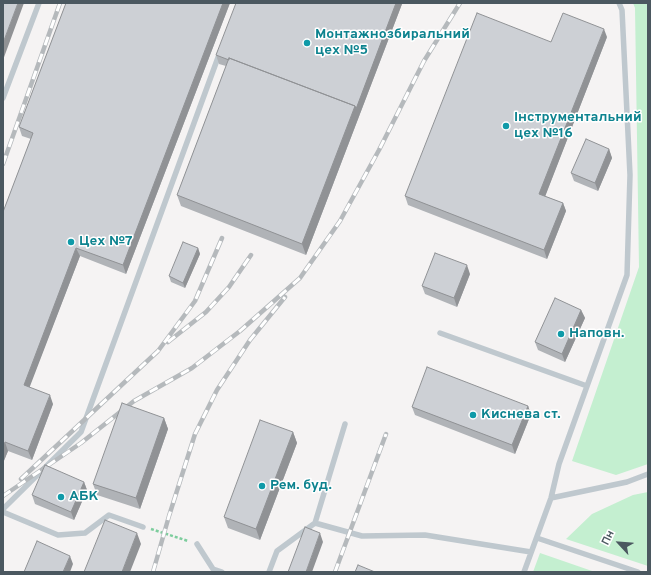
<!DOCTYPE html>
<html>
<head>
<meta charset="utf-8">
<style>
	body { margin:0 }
	#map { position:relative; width:651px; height:575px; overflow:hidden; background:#f5f3f3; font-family:Overpass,sans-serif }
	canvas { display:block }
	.frame { position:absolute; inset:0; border:4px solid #4b5860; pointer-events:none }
	.north { position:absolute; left:599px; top:523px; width:40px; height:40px; -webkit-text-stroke:3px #fff; paint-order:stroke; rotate:296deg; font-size:11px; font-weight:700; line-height:16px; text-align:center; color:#4b5860 }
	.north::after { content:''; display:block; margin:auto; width:14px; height:18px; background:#4b5860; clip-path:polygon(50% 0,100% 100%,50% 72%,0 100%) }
</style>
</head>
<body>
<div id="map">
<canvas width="651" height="575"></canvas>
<div class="frame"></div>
<div class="north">Пн</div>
</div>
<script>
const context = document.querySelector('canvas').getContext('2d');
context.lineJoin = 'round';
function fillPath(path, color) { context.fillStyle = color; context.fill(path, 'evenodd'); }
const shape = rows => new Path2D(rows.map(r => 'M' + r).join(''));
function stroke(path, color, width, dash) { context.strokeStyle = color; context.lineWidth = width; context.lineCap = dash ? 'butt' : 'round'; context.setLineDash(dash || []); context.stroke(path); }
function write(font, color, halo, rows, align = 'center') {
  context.font = font + ' Overpass,sans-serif'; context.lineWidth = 3; context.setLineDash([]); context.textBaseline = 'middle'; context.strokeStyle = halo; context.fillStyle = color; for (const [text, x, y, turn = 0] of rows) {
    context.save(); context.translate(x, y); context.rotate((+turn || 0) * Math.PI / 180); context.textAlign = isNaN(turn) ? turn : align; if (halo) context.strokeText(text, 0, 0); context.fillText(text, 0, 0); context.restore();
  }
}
fillPath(shape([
	[633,3,648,3,648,464,616,475,572,461,639,267,635,8],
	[648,492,648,566,566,539,592,514,633,495],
	[540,553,595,572,533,572]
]), '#c4efd0');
stroke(shape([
	[151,529,188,541]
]), '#7dcd9d', 2.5, [3, 2]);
stroke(shape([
	[3,98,39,3],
	[440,333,587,386],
	[551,498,627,482,648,474],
	[3,509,81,432,220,52],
	[3,512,58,535,85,533,109,515,143,527],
	[315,523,362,536,425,535,531,552],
	[537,538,638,572],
	[197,544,213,569,222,572],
	[269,572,277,551,315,523,345,424],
	[524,572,551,498,559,464,627,275,630,175,622,10,619,3]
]), '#bfc8ce', 5.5);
const rail = shape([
	[3,164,60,3],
	[168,342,206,312,229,287,251,255],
	[21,479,158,351,195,301,222,238],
	[3,496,81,443,134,401,192,368,240,331,300,278,340,221,379,150,424,61,460,3],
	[153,572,169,516,195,434,217,390,250,340,285,297],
	[335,572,386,434]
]);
stroke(rail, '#b5b9bc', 4.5);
stroke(rail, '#fff', 3, [9]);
fillPath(shape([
	[66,3,230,3,126,274,80,256,29,387,53,404,32,460,8,451,3,463,3,212,31,139,22,136,19,127],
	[402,4,306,255,181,206,177,195,226,66,219,64,216,55],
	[607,37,545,196,563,203,566,211,547,259,408,205,405,196],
	[609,149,612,158,598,191,574,181,571,173],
	[198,248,200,254,185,288,171,282,169,276],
	[470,274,457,307,425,294,422,286],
	[581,310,585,318,565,362,538,350,535,342],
	[528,406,531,414,515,454,415,415,412,407],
	[164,418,168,429,140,509,97,495,93,484],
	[293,432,297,443,260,540,228,528,224,517],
	[84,482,87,490,74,520,35,504,32,495]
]), '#b0b3b7');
fillPath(shape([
	[18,3,24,3,3,60,3,43],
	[223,3,230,3,126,274,123,265],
	[396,3,402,3,402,4,306,255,302,244,355,106],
	[604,29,607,37,543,202,539,194],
	[609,149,612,158,598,191,595,183],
	[563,203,566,211,547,259,544,250],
	[76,248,80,256,27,394,24,385],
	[198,248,200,254,185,288,183,283],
	[467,265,470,274,457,307,454,298],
	[581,310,585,318,565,362,562,354],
	[50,395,53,404,32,460,28,451],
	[528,406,531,414,515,454,512,445],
	[164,418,168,429,140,509,136,498],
	[293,432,297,443,260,540,256,529],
	[5,442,8,451,3,463,3,447],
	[84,482,87,490,74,520,71,512],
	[137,533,141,544,130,572,122,572],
	[320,533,323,542,312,572,306,572],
	[70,556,73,564,70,572,63,572]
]), '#909295');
const building = shape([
	[3,3,18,3,3,43,3,3],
	[66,3,223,3,123,265,76,248,24,385,50,395,28,451,5,442,3,447,3,212,33,133,19,127,66,3],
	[236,3,396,3,356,109,355,106,229,58,229,60,216,55,236,3],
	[477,13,551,42,563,13,604,29,539,194,563,203,544,250,405,196,477,13],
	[229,58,355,106,302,244,177,195,229,58],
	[586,139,609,149,595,183,571,173,586,139],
	[183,242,198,248,183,283,169,276,183,242],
	[435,253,467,265,454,298,422,286,435,253],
	[555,298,581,310,562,354,535,342,555,298],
	[427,367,528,406,512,445,412,407,427,367],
	[122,403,164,418,136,498,93,484,122,403],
	[260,420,293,432,256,529,224,517,260,420],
	[45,465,84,482,71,512,32,495,45,465],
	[105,520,137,533,122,572,84,572,105,520],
	[305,527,320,533,306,572,288,572,305,527],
	[37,541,70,556,63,572,24,572,37,541],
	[358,565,375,572,355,572,358,565]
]);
fillPath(building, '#cdd0d5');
stroke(building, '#909295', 1);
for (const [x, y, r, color] of [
	[307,43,4,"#0f9aa8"],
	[506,126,4,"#0f9aa8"],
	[71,242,4,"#0f9aa8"],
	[561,334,4,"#0f9aa8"],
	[473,415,4,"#0f9aa8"],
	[262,486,4,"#0f9aa8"],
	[61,497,4,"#0f9aa8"]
]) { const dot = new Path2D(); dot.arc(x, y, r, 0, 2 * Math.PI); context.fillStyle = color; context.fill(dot); stroke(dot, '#fff', 1.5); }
write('bold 14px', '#0d838f', '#fff', [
	["Монтажнозбиральний",315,35],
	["цех №5",315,51],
	["Інструментальний",514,118],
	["цех №16",514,134],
	["Цех №7",79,242],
	["Наповн.",569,334],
	["Киснева ст.",481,415],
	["Рем. буд.",270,486],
	["АБК",69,497]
], 'left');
</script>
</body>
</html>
